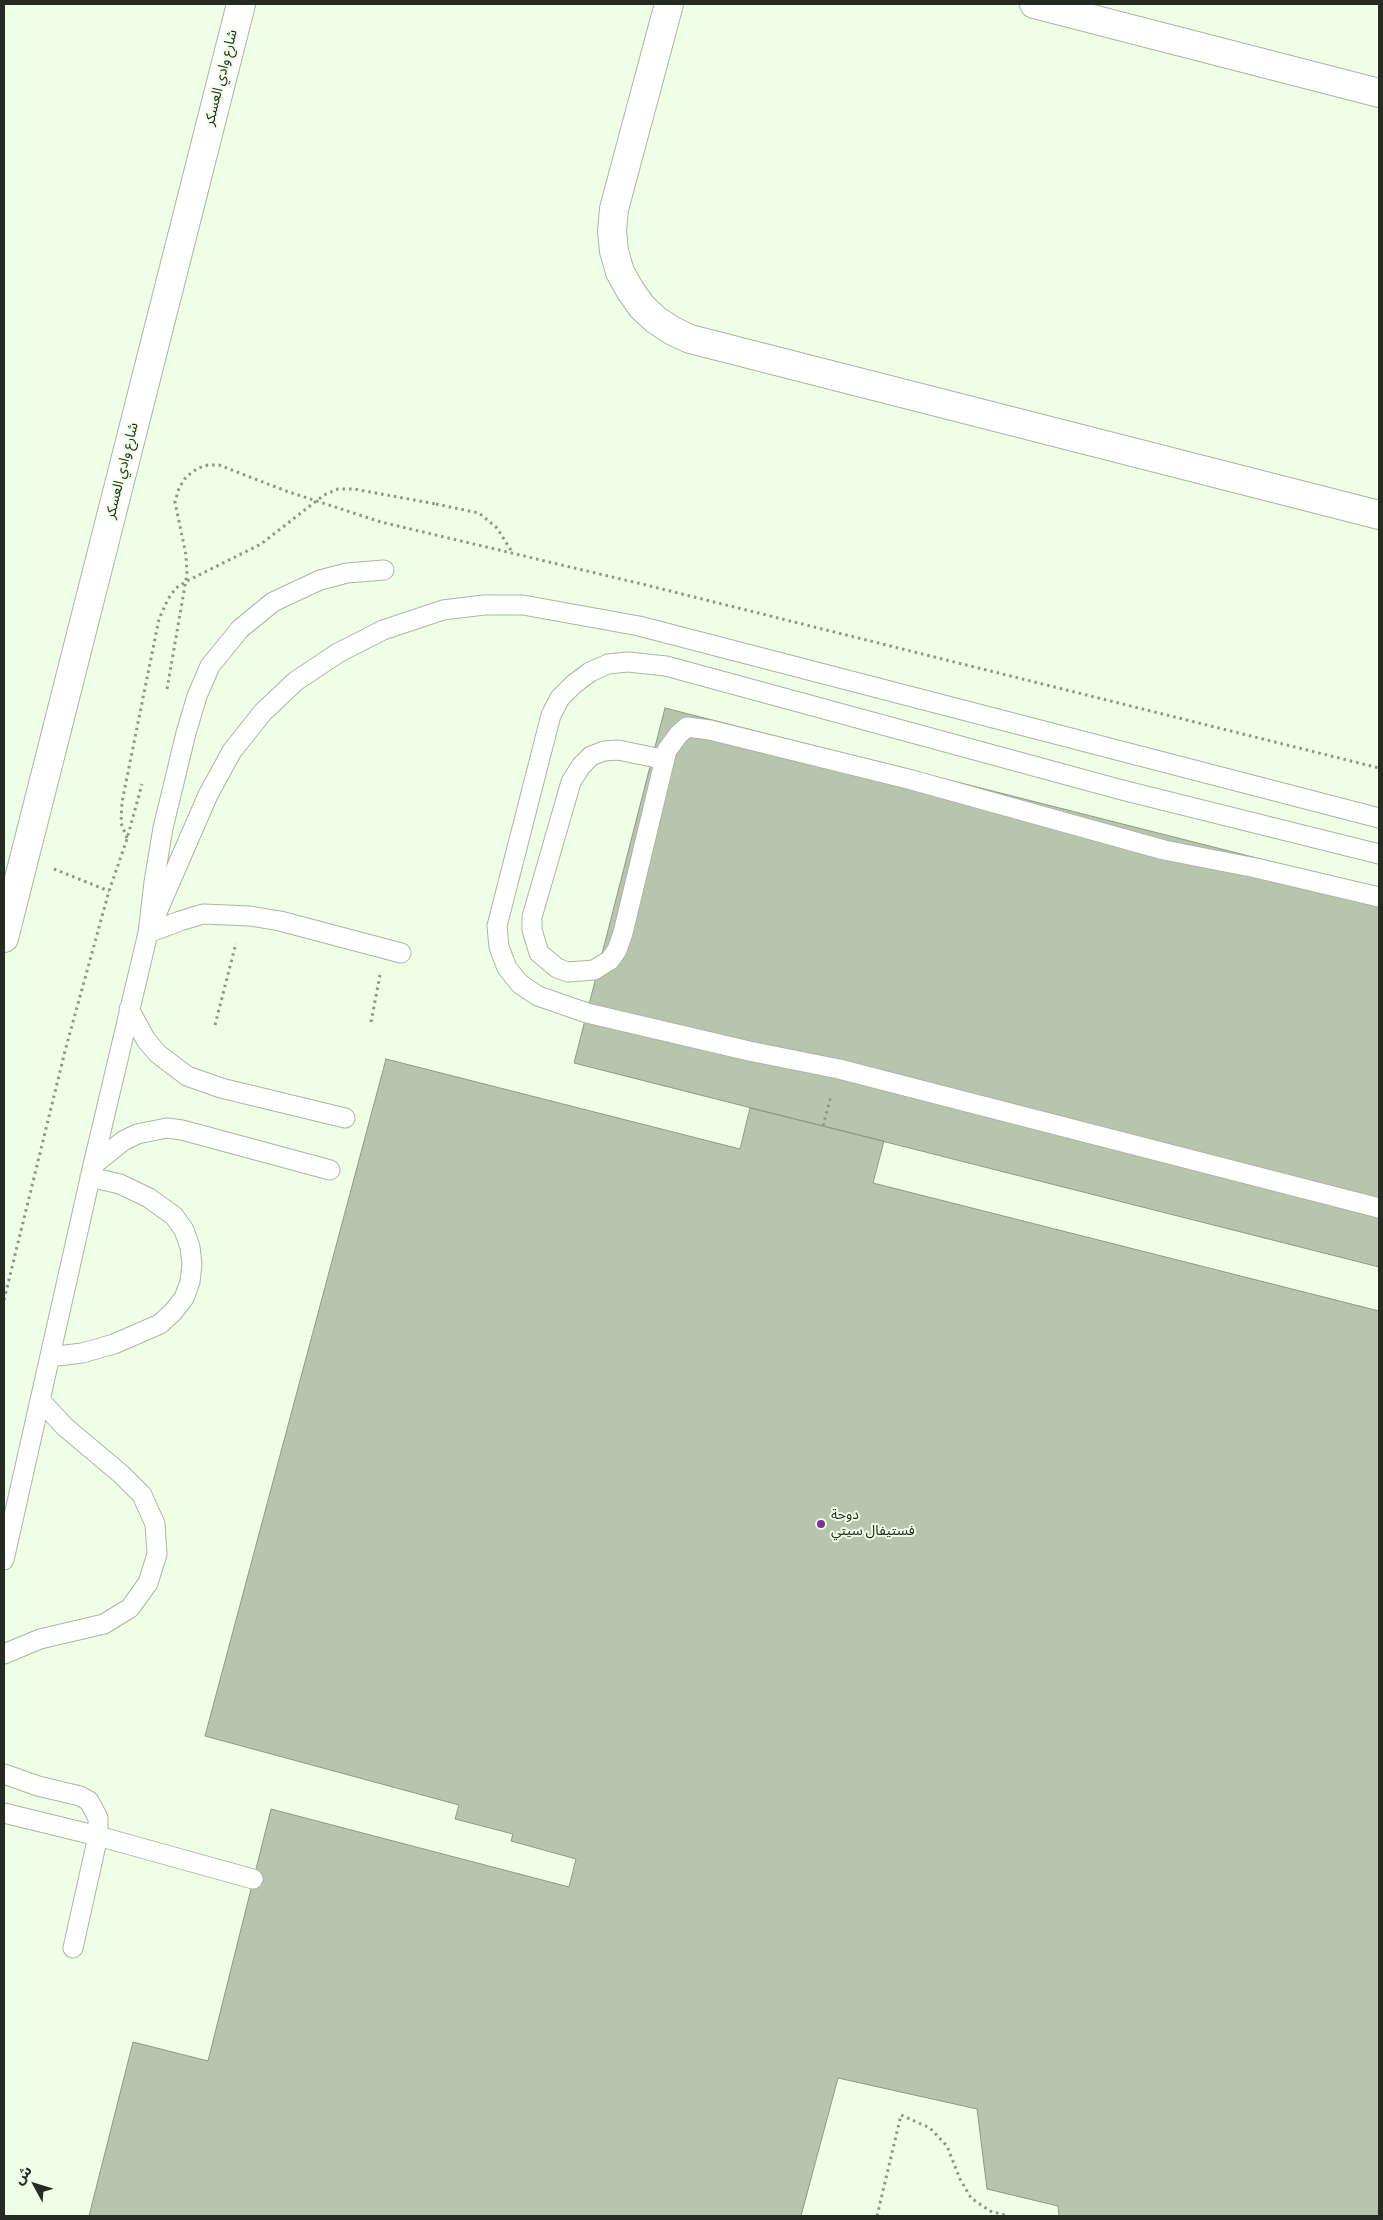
<!DOCTYPE html>
<html>
<head>
<meta charset="utf-8">
<style>
	body { margin:0 }
	#map { position:relative; width:1383px; height:2220px; overflow:hidden; background:#effee6; font-family:"Source Sans 3","Noto Sans Arabic",sans-serif }
	canvas { display:block }
	.frame { position:absolute; inset:0; border:5px solid #252a22; pointer-events:none }
	.north { position:absolute; left:10px; top:2160px; width:50px; height:50px; -webkit-text-stroke:4px #effee6; paint-order:stroke; rotate:309deg; font-size:14px; font-weight:700; line-height:20px; text-align:center; color:#252a22 }
	.north::after { content:''; display:block; margin:auto; width:18px; height:22px; background:#252a22; clip-path:polygon(50% 0,100% 100%,50% 72%,0 100%) }
</style>
</head>
<body>
<div id="map">
<canvas width="1383" height="2220"></canvas>
<div class="frame"></div>
<div class="north">ش</div>
</div>
<script>
const context = document.querySelector('canvas').getContext('2d');
context.lineJoin = 'round';
function fillPath(path, color) { context.fillStyle = color; context.fill(path, 'evenodd'); }
const shape = rows => new Path2D(rows.map(r => 'M' + r).join(''));
function stroke(path, color, width, dash) { context.strokeStyle = color; context.lineWidth = width; context.lineCap = dash ? 'butt' : 'round'; context.setLineDash(dash || []); context.stroke(path); }
function write(font, color, halo, rows, align = 'center') {
  context.font = font + ' "Source Sans 3","Noto Sans Arabic",sans-serif'; context.lineWidth = 4; context.setLineDash([]); context.textBaseline = 'middle'; context.strokeStyle = halo; context.fillStyle = color; for (const [text, x, y, turn = 0] of rows) {
    context.save(); context.translate(x, y); context.rotate((+turn || 0) * Math.PI / 180); context.textAlign = isNaN(turn) ? turn : align; if (halo) context.strokeText(text, 0, 0); context.fillText(text, 0, 0); context.restore();
  }
}
const building = shape([
	[665,708,1379,889,1379,1267,574,1063,665,708],
	[386,1059,740,1149,750,1108,884,1141,873,1183,1379,1311,1379,2216,1059,2216,1058,2206,987,2189,977,2109,838,2078,801,2216,89,2216,133,2042,208,2061,271,1809,569,1887,576,1859,511,1841,513,1834,455,1819,459,1805,205,1736,386,1059]
]);
fillPath(building, '#b7c5ae');
stroke(building, '#8d9b85', 1);
const service = shape([
	[384,570,347,573,320,580,273,602,240,629,210,666,197,696,186,733,163,828,154,882,148,933,180,921,203,914,250,916,280,921,401,953],
	[657,758,618,750,604,751,591,756,581,766,571,782,532,917,532,930,539,953,557,968,568,972,594,970,610,960,617,950,623,933,667,750,679,734,687,727,710,730,912,780,1164,850,1256,868,1379,897],
	[1379,854,1122,790,666,666,628,662,608,664,590,672,574,684,560,698,551,715,497,926,499,947,507,968,520,984,538,996,587,1013,749,1051,839,1069,1379,1208],
	[129,1009,146,1040,158,1054,187,1076,221,1088,345,1118],
	[93,1165,123,1141,137,1134,167,1128,182,1130,330,1170],
	[50,1357,82,1353,114,1344,160,1324,173,1312,184,1298,190,1282,192,1264,190,1247,184,1230,174,1216,149,1198,120,1184,90,1177],
	[4,1560,93,1165,148,933,208,795,232,751,263,712,296,681,338,653,383,630,443,610,484,605,523,605,639,626,1379,818],
	[4,1654,40,1639,104,1624,130,1608,148,1583,157,1554,155,1524,142,1495,121,1474,65,1427,41,1401],
	[4,1774,38,1786,80,1796,89,1801,98,1818,98,1836,73,1948],
	[4,1813,98,1836,253,1879]
]);
const minor = shape([
	[669,4,614,209,612,231,614,251,620,272,630,290,642,307,656,320,673,331,690,339,1379,515],
	[1034,4,1379,93],
	[4,938,241,4]
]);
stroke(service, '#a9b7a0', 21);
stroke(minor, '#a9b7a0', 30);
stroke(shape([
	[436,504,479,513,497,528,512,552],
	[167,689,187,574,186,555,175,502,179,488,186,477,198,468,208,465,219,465,286,491,381,522,646,585,1379,768],
	[127,838,121,823,122,802,148,673],
	[54,869,109,891],
	[371,1022,380,975],
	[215,1025,236,943],
	[823,1126,831,1096],
	[4,1300,65,1051,109,891,127,839,142,784],
	[877,2216,901,2115,930,2128,947,2146,960,2179,971,2198,990,2211,1008,2216]
]), '#8d9787', 3, [2.5, 4]);
stroke(service, '#fff', 19);
stroke(minor, '#fff', 28);
stroke(shape([
	[148,673,159,619,168,599,176,588,187,581,261,544,324,495,338,489,354,489,436,504]
]), '#8d9787', 3, [2.5, 4]);
for (const [x, y, r, color] of [
	[821,1524,5,"#7f30a1"]
]) { const dot = new Path2D(); dot.arc(x, y, r, 0, 2 * Math.PI); context.fillStyle = color; context.fill(dot); stroke(dot, '#effee6', 2); }
write('14px', '#252a22', '#effee6', [
	["شارع وادي العسكر",222,78,-76],
	["شارع وادي العسكر",123,471,-76]
]);
write('14px', '#252a22', '#effee6', [
	["دوحة",831,1516],
	["فستيفال سيتي",831,1532]
], 'left');
</script>
</body>
</html>
